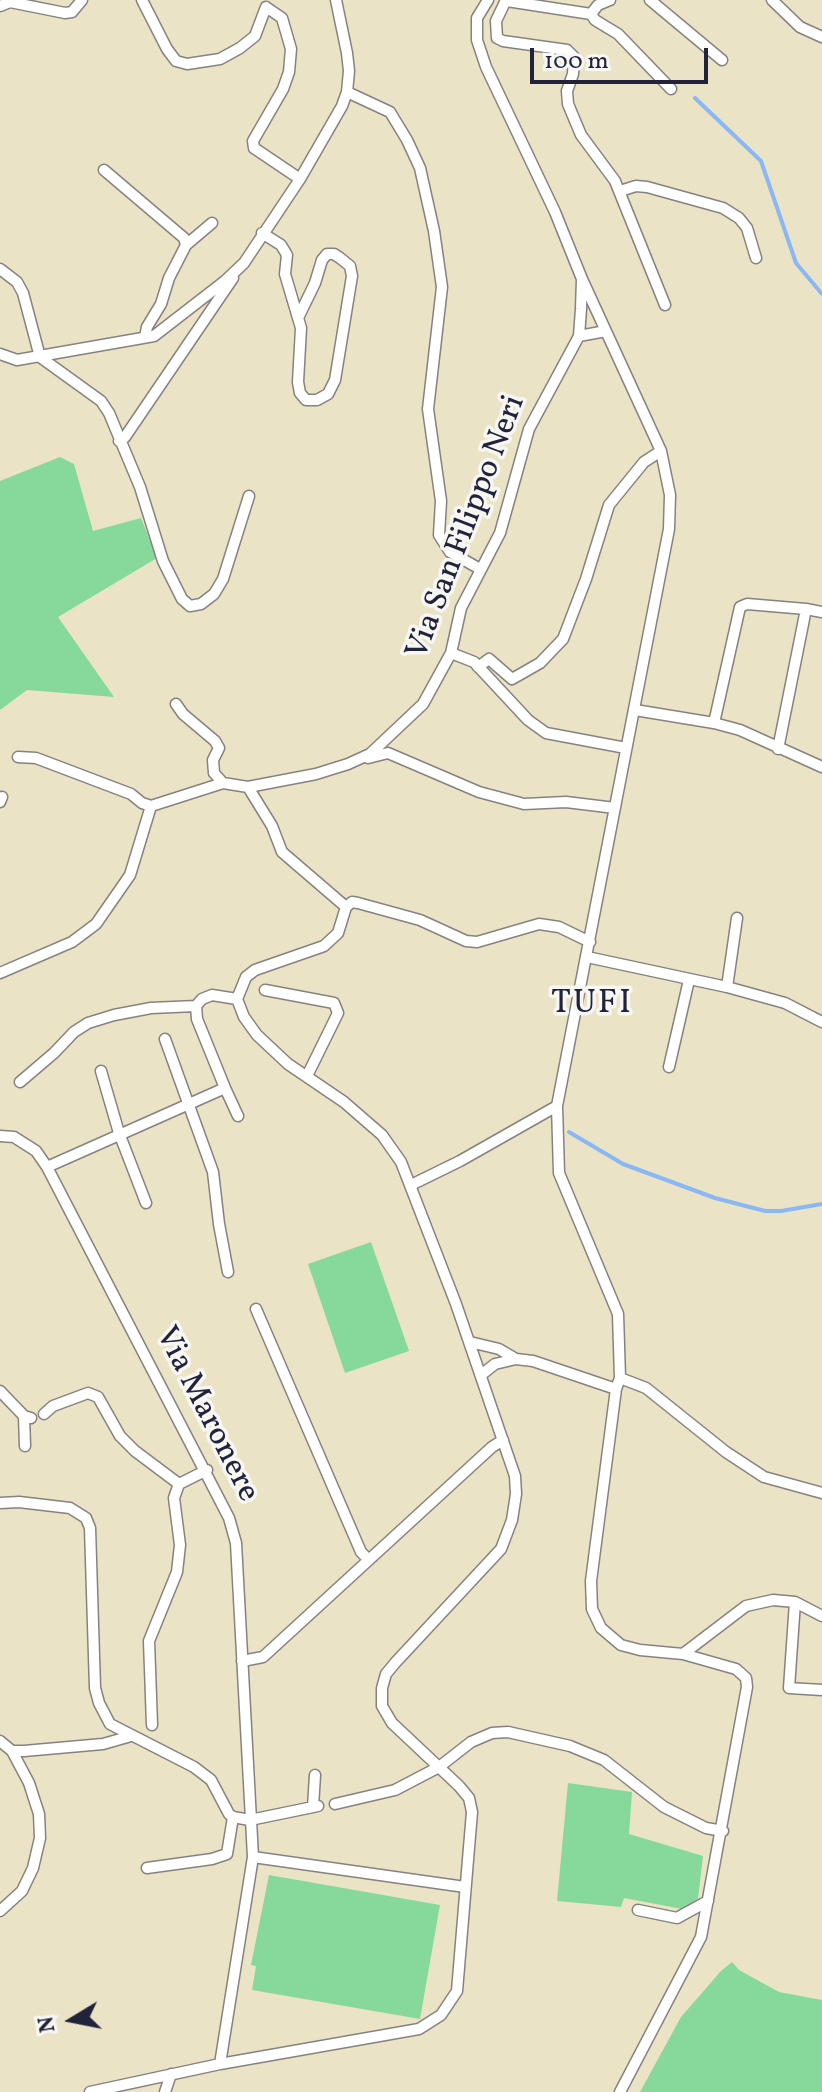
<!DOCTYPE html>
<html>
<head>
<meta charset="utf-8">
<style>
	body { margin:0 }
	#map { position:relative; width:822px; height:2092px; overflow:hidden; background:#ebe3c5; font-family:Vollkorn,serif }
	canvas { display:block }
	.north { position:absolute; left:32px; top:1980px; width:80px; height:80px; -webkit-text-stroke:6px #f6f6f2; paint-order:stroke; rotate:260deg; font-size:22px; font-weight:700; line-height:32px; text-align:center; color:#22223b }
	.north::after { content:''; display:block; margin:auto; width:28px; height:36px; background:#22223b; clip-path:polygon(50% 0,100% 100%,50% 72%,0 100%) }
	.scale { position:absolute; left:530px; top:48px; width:178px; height:36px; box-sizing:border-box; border:4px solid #22223b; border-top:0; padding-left:10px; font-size:24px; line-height:28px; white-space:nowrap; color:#22223b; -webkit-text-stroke:6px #f6f6f2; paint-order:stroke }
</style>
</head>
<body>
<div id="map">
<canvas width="822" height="2092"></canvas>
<div class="north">N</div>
<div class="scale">100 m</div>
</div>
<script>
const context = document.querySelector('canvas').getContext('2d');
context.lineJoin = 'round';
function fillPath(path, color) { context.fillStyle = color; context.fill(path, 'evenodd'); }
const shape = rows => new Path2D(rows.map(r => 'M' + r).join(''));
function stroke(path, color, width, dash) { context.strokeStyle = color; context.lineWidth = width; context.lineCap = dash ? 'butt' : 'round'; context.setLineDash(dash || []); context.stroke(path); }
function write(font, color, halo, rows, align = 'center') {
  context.font = font + ' Vollkorn,serif'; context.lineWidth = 7; context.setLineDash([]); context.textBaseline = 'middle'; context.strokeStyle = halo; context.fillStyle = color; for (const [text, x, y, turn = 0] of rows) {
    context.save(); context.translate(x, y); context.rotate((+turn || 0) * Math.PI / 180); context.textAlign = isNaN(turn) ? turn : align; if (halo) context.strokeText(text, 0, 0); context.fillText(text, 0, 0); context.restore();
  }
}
fillPath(shape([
	[60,457,74,464,93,531,141,518,157,558,58,617,114,697,27,690,0,710,0,481],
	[371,1242,409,1351,345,1373,308,1264],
	[568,1783,632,1792,629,1834,703,1856,698,1899,682,1909,624,1898,621,1907,557,1901],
	[269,1875,440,1905,420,2019,252,1990,256,1966,251,1965],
	[732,1962,739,1970,779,1992,822,2000,822,2092,640,2092,681,2017,721,1971]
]), '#86d99a');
stroke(shape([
	[695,98,761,161,796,263,822,294],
	[569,1132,623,1164,715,1198,765,1211,781,1211,822,1204]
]), '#89b8f4', 4);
const street = shape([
	[142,0,167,49,176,61,187,64,220,59,240,48,255,36,266,7,282,18,291,49,289,72,283,89,253,141,254,148,300,179],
	[506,0,496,21,497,38,503,41,567,50,574,57,573,74,567,91,568,104,581,135,615,181,665,305],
	[650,0,722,60],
	[772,0,800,27,822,37],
	[507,1,591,14,595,20,618,34,671,89],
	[0,6,10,2,65,13,72,12,82,0],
	[591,14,598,5,610,0],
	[347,92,390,112,407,140,420,168,434,231,442,287,428,409,441,501,439,535,450,552,480,569],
	[104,170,184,238,186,245,169,278,161,304,147,327,145,337],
	[620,191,636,186,647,187,723,208,739,218,747,228,756,258],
	[262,233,281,245,287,255,285,274,301,328,298,382,300,393,306,400,317,400,328,394,335,380,352,276,350,266,340,258,334,254,327,254,322,260,315,283,298,318],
	[186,245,212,223],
	[0,269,17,282,23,293,40,357,101,401,109,413,140,487,163,561,182,599,190,606,201,604,214,594,223,579,249,496],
	[582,279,661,451,670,495,669,529,557,1106,559,1173,618,1314,620,1378,616,1389,591,1581,592,1609,601,1628,621,1645,640,1650,683,1654,746,1606,773,1600,795,1602,822,1616],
	[579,336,606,331],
	[0,354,17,360,154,336,225,281,244,263,300,179,342,106,347,92,349,71,347,53,336,0],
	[119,441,125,437,233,278],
	[806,609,822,612],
	[451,653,474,662,528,720,546,733,626,748],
	[478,667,489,659,512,679,540,663,563,639,586,579,609,505,644,462,661,451],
	[176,704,183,714,215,741,219,748,213,760,214,773,223,783],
	[635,710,714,723,740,730,822,767],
	[714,723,740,607,747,604,806,609,778,749],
	[18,757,36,758,131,794,142,803,151,806],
	[368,758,388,753,479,792,524,804,566,802,615,808],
	[0,802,2,797],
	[346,907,352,902,358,903,420,920,466,941,477,942,539,924,559,927,590,942],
	[587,957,727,987,785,1003,822,1022],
	[0,973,72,942,96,924,130,875,151,806,223,783,248,787,316,774,348,764,370,754,423,704,451,653,461,608,500,533,529,429,579,336,581,309,582,279,555,212,486,67,477,40,477,18,488,0],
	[727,987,737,918],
	[265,990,334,1003,338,1013,307,1076],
	[165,1039,213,1172,219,1224,228,1272],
	[669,1067,689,980],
	[101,1071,119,1133,146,1203],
	[20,1082,54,1053,74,1032,88,1023,114,1015,151,1008,196,1006],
	[225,1088,238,1116],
	[0,1136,14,1137,36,1151,47,1167,229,1518,236,1543,253,1857,465,1887],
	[47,1167,225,1088,197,1019,196,1006,202,999,212,995,237,999],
	[411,1185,460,1161,557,1106],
	[256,1309,361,1552,369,1560],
	[470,1342,499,1349,516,1359,533,1361,616,1389],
	[481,1375,495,1364,516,1359],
	[620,1378,646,1388,726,1452,764,1477,822,1493],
	[0,1391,24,1416,31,1418],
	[44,1414,53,1406,88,1393,98,1397,120,1436,135,1451,179,1484,207,1470],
	[24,1416,25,1446],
	[0,1503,19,1502,70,1508,86,1518,90,1528,95,1688,99,1703,110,1724,194,1767,211,1780,229,1814,233,1817,250,1820,318,1806],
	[795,1602,789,1688,822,1690],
	[242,1661,263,1657,492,1447,503,1440],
	[152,1725,149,1641,177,1572,180,1545,174,1498,179,1484],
	[0,1741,12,1751,24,1751,103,1744,131,1736],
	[335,1804,395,1790,439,1767,471,1742,492,1733,508,1732,570,1746,604,1760,664,1807,706,1828,723,1831],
	[313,1807,315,1775],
	[147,1868,212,1859,227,1854,233,1817],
	[638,1910,677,1918,708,1901],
	[0,1911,22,1891,33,1868,40,1838,39,1814,29,1783,12,1751],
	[220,2064,253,1857],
	[90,2092,220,2064,419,2029,441,2015,457,1991,472,1812,469,1798,459,1786,392,1723,382,1706,382,1688,386,1674,395,1663,501,1549,512,1520,516,1494,515,1476,456,1304,401,1162,382,1135,344,1102,288,1064,257,1035,244,1017,237,999,246,977,255,970,324,946,338,933,346,907,282,852,272,826,248,787],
	[165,2092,171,2074],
	[620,2092,701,1937,747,1687,746,1678,736,1669,683,1654]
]);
stroke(street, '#868280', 13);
stroke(street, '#fff', 10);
write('32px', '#22223b', '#f6f6f2', [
	["Via San Filippo Neri",468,528,-69],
	["Via Maronere",205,1415,63]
]);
context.letterSpacing = '2px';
write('34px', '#22223b', '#f6f6f2', [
	["TUFI",592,1006]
]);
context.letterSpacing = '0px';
</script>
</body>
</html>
